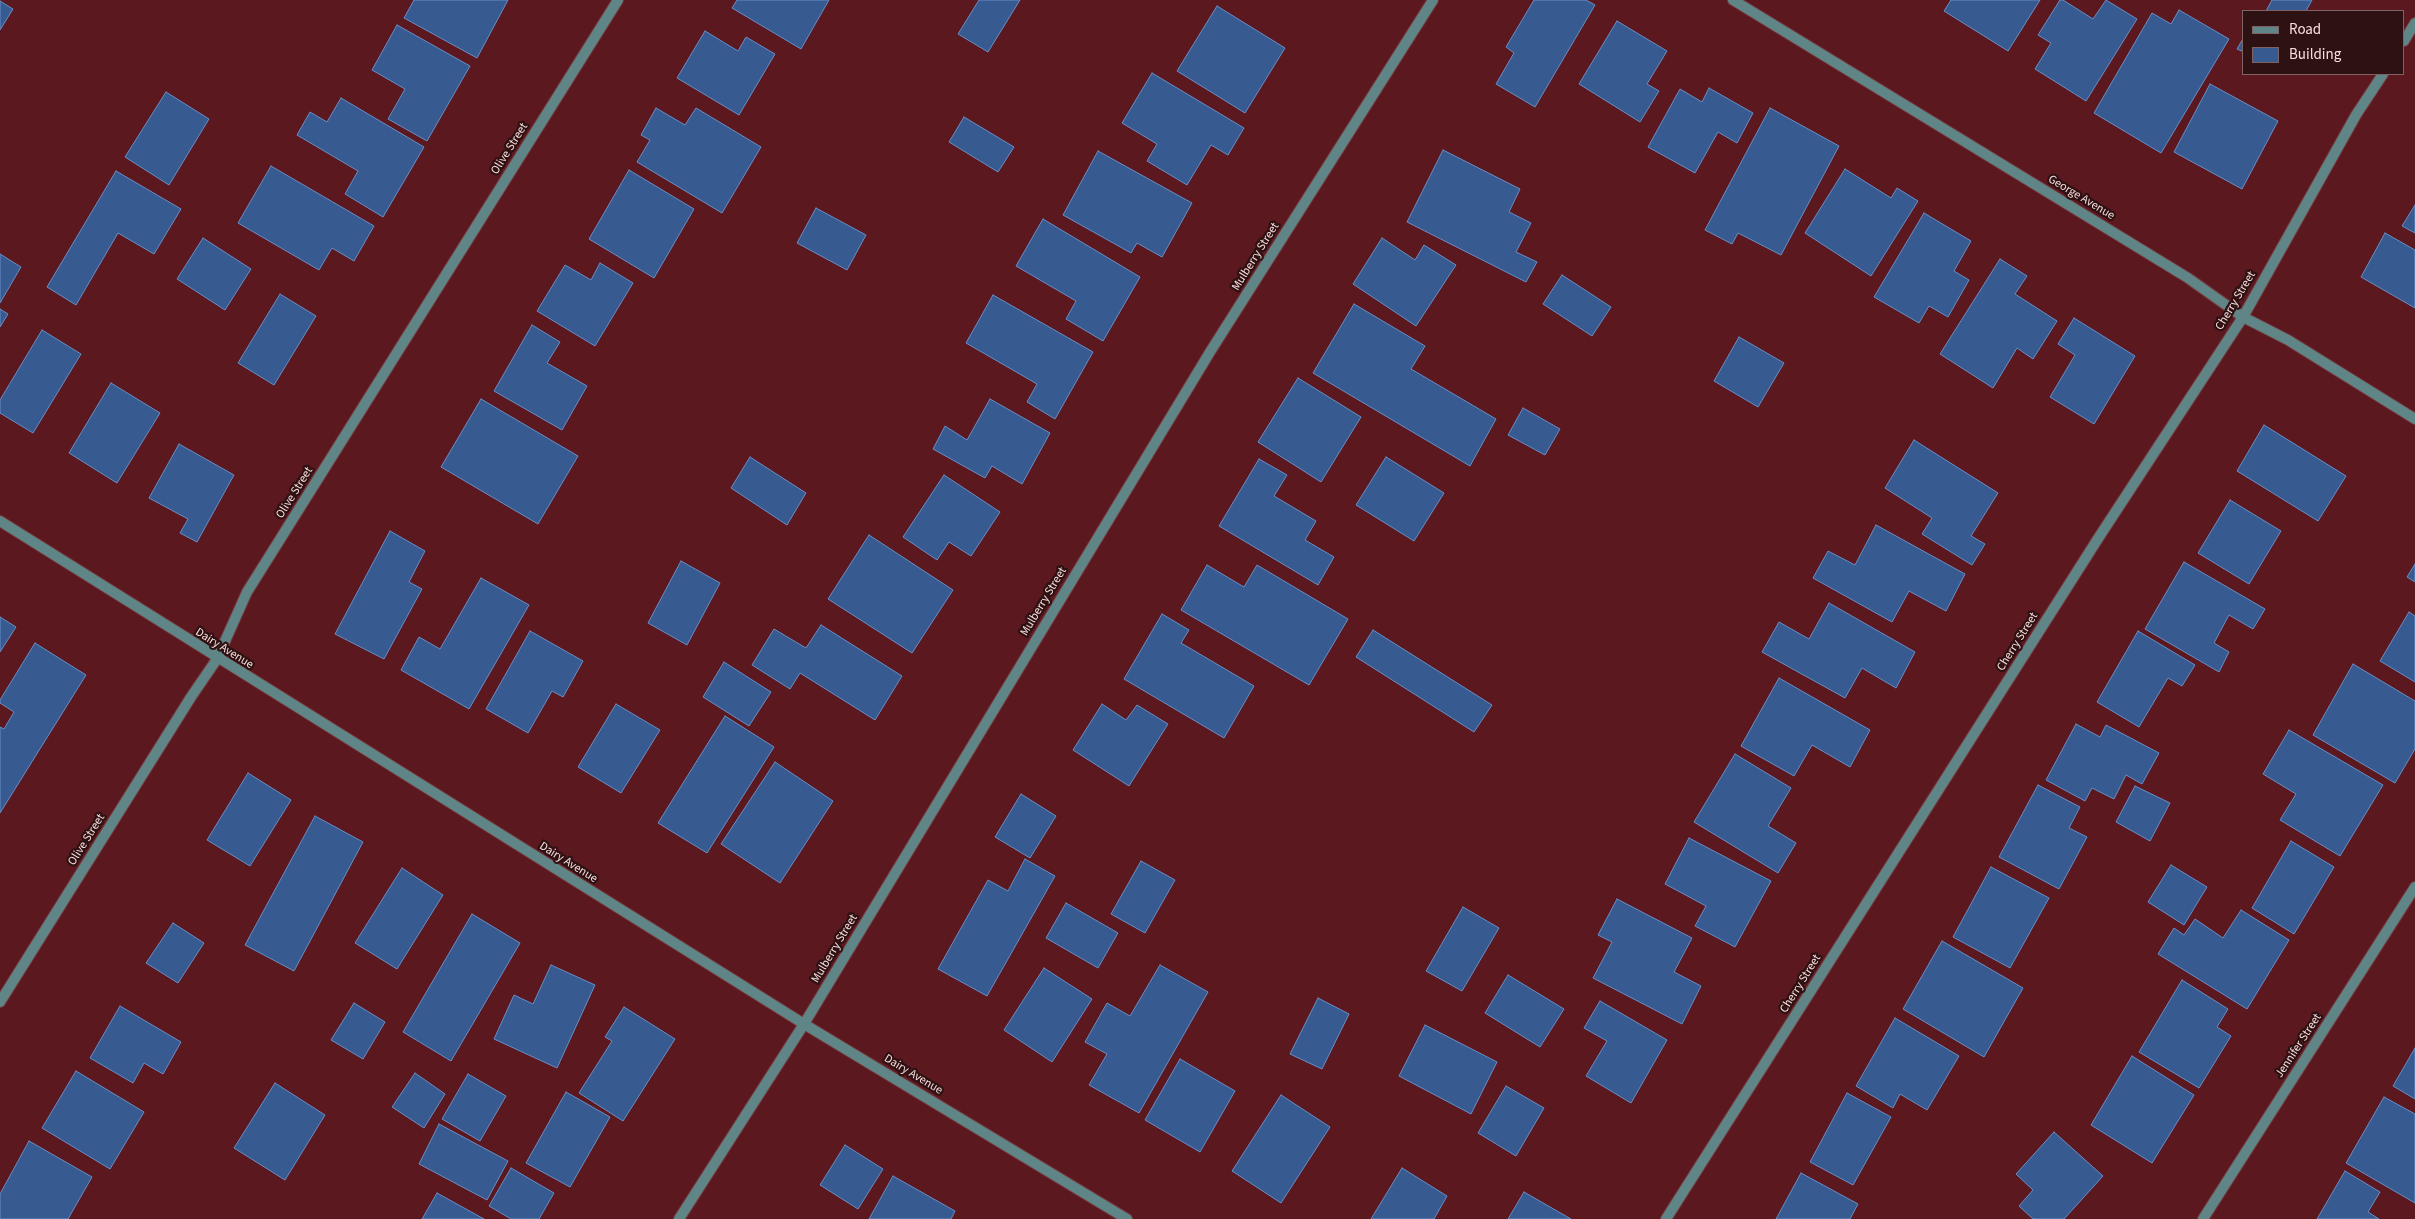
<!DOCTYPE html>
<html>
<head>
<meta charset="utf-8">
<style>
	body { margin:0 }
	#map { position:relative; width:2415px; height:1219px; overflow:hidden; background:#5b181f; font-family:"Source Sans 3",sans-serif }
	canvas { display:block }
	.legend { position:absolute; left:2242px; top:10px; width:162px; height:65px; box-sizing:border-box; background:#2e1112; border:1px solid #7f6364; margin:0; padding:6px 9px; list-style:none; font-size:15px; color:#f9dfde }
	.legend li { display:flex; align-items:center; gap:10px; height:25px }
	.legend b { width:25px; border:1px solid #7f6364 }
</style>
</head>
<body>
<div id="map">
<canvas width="2415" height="1219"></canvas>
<ul class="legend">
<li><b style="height:6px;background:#608586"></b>Road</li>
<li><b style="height:14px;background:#375a90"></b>Building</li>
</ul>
</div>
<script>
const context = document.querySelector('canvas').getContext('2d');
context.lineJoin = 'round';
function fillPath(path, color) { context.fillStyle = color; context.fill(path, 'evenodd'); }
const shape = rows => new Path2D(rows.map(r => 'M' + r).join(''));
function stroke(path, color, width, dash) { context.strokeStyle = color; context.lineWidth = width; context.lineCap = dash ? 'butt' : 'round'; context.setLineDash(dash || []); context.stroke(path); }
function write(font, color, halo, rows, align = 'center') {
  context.font = font + ' "Source Sans 3",sans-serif'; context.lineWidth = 4.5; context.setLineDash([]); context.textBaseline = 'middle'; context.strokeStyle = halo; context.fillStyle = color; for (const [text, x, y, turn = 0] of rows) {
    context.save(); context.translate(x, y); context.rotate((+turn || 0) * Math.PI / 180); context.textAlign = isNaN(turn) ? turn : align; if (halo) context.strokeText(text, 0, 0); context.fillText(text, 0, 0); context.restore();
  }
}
const building = shape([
	[414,0,508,0,477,58,404,18,414,0],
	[737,0,829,0,801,49,732,8,737,0],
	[979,0,1020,0,988,52,958,34,979,0],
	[1534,0,1586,0,1595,5,1535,107,1496,84,1514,53,1506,47,1534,0],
	[1951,0,2040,0,2008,51,1944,11,1951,0],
	[2060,0,2063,0,2093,19,2106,0,2137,19,2086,101,2035,69,2051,43,2038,35,2060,0],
	[2272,0,2312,0,2306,11,2266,11,2272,0],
	[0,1,13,9,0,30,0,1],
	[1217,6,1285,48,1245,113,1177,71,1217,6],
	[2179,10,2229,39,2161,153,2094,113,2152,13,2171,24,2179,10],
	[1617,21,1667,51,1647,84,1659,91,1640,122,1579,84,1617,21],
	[397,25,470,66,427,141,388,119,405,89,372,70,397,25],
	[705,31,738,51,746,37,775,54,739,115,677,78,705,31],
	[2244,37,2244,52,2237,49,2244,37],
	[1152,73,1244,128,1228,155,1211,145,1187,185,1147,161,1157,144,1122,123,1152,73],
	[2210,84,2278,121,2242,189,2174,152,2210,84],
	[1709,88,1753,113,1737,143,1718,132,1695,173,1648,147,1680,89,1702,102,1709,88],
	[166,92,209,119,169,185,125,157,166,92],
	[341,98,424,147,383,217,345,194,358,171,297,135,310,112,327,122,341,98],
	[656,108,685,125,696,108,761,147,722,213,637,162,650,140,641,135,656,108],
	[1770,108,1839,146,1781,255,1738,233,1732,244,1705,230,1770,108],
	[964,117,1014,147,998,172,949,142,964,117],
	[1443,150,1520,189,1509,212,1531,223,1516,252,1537,262,1526,282,1407,222,1443,150],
	[1098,151,1192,203,1162,257,1137,243,1131,253,1063,215,1098,151],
	[271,166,374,226,354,261,332,248,319,270,238,223,271,166],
	[1845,169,1891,198,1897,188,1918,201,1871,276,1805,233,1845,169],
	[629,170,694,209,654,278,589,239,629,170],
	[116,171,181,209,154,254,118,233,76,305,47,287,116,171],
	[2415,205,2415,233,2402,226,2415,205],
	[816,208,866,235,847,270,797,243,816,208],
	[1924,213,1971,241,1954,271,1969,280,1948,317,1929,306,1919,323,1874,297,1924,213],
	[1043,219,1140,277,1103,341,1066,319,1076,301,1016,266,1043,219],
	[2385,233,2415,250,2415,308,2361,277,2385,233],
	[203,238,251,269,225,310,177,279,203,238],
	[1382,238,1415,260,1424,245,1456,265,1416,326,1353,284,1382,238],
	[0,254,21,267,0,303,0,254],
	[2000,259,2027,276,2015,294,2057,321,2033,359,2017,348,1993,388,1940,354,2000,259],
	[600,263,633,283,595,346,537,311,565,265,591,280,600,263],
	[1562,275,1611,307,1592,336,1543,304,1562,275],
	[280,294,316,316,274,385,238,363,280,294],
	[993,295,1093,352,1055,419,1027,402,1037,384,966,343,993,295],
	[1354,304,1425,346,1411,369,1496,419,1470,466,1313,373,1354,304],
	[0,309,8,314,0,327,0,309],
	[2074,318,2135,356,2094,424,2050,397,2075,355,2058,344,2074,318],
	[532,325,560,342,547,363,587,386,562,430,494,391,532,325],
	[42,330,81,354,33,433,0,413,0,400,42,330],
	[1739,337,1784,363,1758,407,1714,381,1739,337],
	[1298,378,1361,417,1321,482,1258,442,1298,378],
	[111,383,160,413,117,483,69,453,111,383],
	[481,399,578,456,538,524,441,467,481,399],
	[990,399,1050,433,1022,484,992,466,985,478,933,449,945,426,967,440,990,399],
	[1523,408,1560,429,1545,455,1508,435,1523,408],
	[2264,425,2346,476,2318,521,2237,471,2264,425],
	[1914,440,1998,493,1971,536,1985,544,1972,565,1922,534,1932,518,1885,488,1914,440],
	[179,444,234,475,197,542,180,533,188,519,149,498,179,444],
	[750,457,806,493,787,525,731,488,750,457],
	[1386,457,1444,493,1414,541,1356,505,1386,457],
	[1259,459,1287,475,1274,496,1316,521,1305,540,1334,557,1318,585,1219,526,1259,459],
	[944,475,1000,512,971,556,949,542,937,560,903,537,944,475],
	[2230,500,2281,531,2249,584,2198,553,2230,500],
	[1876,525,1965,574,1946,611,1909,591,1892,622,1813,578,1828,551,1855,565,1876,525],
	[390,531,425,551,409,582,422,589,384,659,335,634,390,531],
	[869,535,953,590,912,653,828,599,869,535],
	[681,561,720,583,687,645,648,623,681,561],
	[2184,562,2265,609,2253,629,2229,615,2214,643,2229,652,2219,672,2145,629,2184,562],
	[2415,564,2415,582,2407,577,2415,564],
	[1207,565,1244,587,1257,565,1348,619,1309,685,1181,610,1207,565],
	[481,578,529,605,469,709,401,670,419,637,440,649,481,578],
	[1829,603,1915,652,1896,688,1862,668,1845,698,1762,652,1779,622,1809,639,1829,603],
	[2409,612,2415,616,2415,682,2380,661,2409,612],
	[1162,614,1189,630,1181,643,1254,686,1224,738,1124,679,1162,614],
	[0,617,16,627,0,652,0,617],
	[821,625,902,676,875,720,800,673,790,689,752,665,774,629,806,648,821,625],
	[1373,630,1492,705,1474,732,1356,657,1373,630],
	[530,631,583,661,563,697,552,691,528,733,486,709,530,631],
	[2138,631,2195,665,2182,686,2168,678,2139,727,2097,702,2138,631],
	[35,643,86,675,0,813,0,727,4,729,14,712,0,703,0,700,35,643],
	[724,662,771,692,749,726,703,697,724,662],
	[2353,664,2415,701,2415,749,2395,783,2313,735,2353,664],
	[1779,678,1870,730,1850,767,1812,745,1794,776,1741,746,1779,678],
	[616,704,660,730,621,793,578,767,616,704],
	[1102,704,1126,720,1137,705,1168,724,1129,786,1073,750,1102,704],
	[725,716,774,747,707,853,658,823,725,716],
	[2076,724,2100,737,2106,725,2159,753,2142,784,2126,775,2114,799,2092,788,2085,801,2046,780,2076,724],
	[2289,730,2383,785,2340,856,2280,820,2296,794,2263,774,2289,730],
	[1735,754,1791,788,1768,826,1796,843,1778,873,1694,822,1735,754],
	[775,762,833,801,780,883,721,844,775,762],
	[248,773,291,800,250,866,207,840,248,773],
	[2038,785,2080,807,2069,828,2087,837,2059,889,1999,857,2038,785],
	[2135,786,2170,803,2150,841,2116,822,2135,786],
	[1021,794,1056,816,1030,858,995,837,1021,794],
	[315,816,363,842,294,971,245,945,315,816],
	[1689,838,1771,881,1735,947,1695,926,1706,906,1665,884,1689,838],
	[2291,841,2334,867,2294,934,2252,908,2291,841],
	[1025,859,1055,876,987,996,938,969,988,880,1008,891,1025,859],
	[1141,861,1175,880,1145,933,1111,914,1141,861],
	[2171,865,2207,887,2184,925,2148,902,2171,865],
	[1991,867,2049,898,2010,968,1953,937,1991,867],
	[402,868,443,895,397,969,355,943,402,868],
	[1617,899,1692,938,1674,972,1701,986,1682,1024,1593,978,1612,942,1598,935,1617,899],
	[1066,903,1118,933,1098,968,1046,938,1066,903],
	[1463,907,1499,928,1462,991,1426,971,1463,907],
	[2241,910,2289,940,2247,1009,2158,954,2174,928,2184,935,2195,919,2223,938,2241,910],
	[472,914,520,943,451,1061,403,1032,472,914],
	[173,923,204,943,178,983,146,963,173,923],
	[1942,941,2023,988,1984,1057,1903,1009,1942,941],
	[551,965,595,985,557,1068,494,1039,514,995,533,1004,551,965],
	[1160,965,1208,992,1139,1113,1089,1085,1107,1054,1085,1042,1107,1003,1130,1016,1160,965],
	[1044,968,1092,999,1052,1062,1004,1030,1044,968],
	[1508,975,1564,1009,1540,1047,1485,1013,1508,975],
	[2182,980,2228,1009,2217,1027,2231,1036,2199,1088,2139,1052,2182,980],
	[1318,998,1349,1014,1322,1069,1290,1054,1318,998],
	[1600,1001,1667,1040,1631,1103,1586,1076,1607,1041,1584,1028,1600,1001],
	[354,1003,385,1022,363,1059,331,1040,354,1003],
	[120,1006,181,1042,163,1074,144,1063,133,1083,90,1058,120,1006],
	[624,1007,675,1039,623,1121,579,1093,612,1041,605,1037,624,1007],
	[1895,1018,1959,1056,1927,1110,1900,1094,1893,1108,1856,1086,1895,1018],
	[1425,1025,1497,1062,1471,1114,1399,1076,1425,1025],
	[2415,1048,2415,1099,2393,1086,2415,1048],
	[2132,1056,2194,1095,2152,1163,2091,1125,2132,1056],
	[1180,1059,1235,1091,1200,1152,1145,1120,1180,1059],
	[76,1071,144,1112,110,1169,42,1128,76,1071],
	[415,1073,445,1094,424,1128,392,1107,415,1073],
	[468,1074,506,1096,480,1141,442,1119,468,1074],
	[275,1083,325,1115,285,1180,234,1148,275,1083],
	[1506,1086,1544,1108,1516,1156,1478,1133,1506,1086],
	[566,1092,610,1117,570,1187,526,1163,566,1092],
	[1847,1093,1891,1117,1853,1185,1810,1162,1847,1093],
	[1281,1095,1330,1127,1281,1203,1232,1171,1281,1095],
	[2384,1097,2415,1114,2415,1203,2346,1163,2384,1097],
	[439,1124,508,1161,487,1200,419,1164,439,1124],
	[2054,1132,2103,1176,2064,1219,2033,1219,2019,1206,2033,1190,2016,1174,2054,1132],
	[29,1141,92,1177,68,1219,0,1219,0,1194,29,1141],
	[845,1145,883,1169,858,1209,820,1185,845,1145],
	[511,1168,554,1193,539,1219,511,1219,489,1206,511,1168],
	[1402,1168,1447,1196,1434,1219,1371,1219,1402,1168],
	[2345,1171,2380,1192,2368,1212,2379,1219,2317,1219,2345,1171],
	[1801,1173,1858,1204,1850,1219,1776,1219,1801,1173],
	[893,1176,955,1211,951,1219,869,1219,893,1176],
	[1524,1192,1571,1219,1508,1219,1524,1192],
	[437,1193,484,1219,422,1219,437,1193]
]);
fillPath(building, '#375a90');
stroke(building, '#698ec8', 1);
const minor = shape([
	[1733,0,2188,278,2243,317,2288,340,2415,419],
	[0,521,804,1024,1127,1219],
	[0,1002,191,697,217,659,247,592,618,0],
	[679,1219,804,1024,1210,352,1433,0],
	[2203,1219,2415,887]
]);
const tertiary = shape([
	[2404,41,2415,23],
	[1666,1219,2099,537,2243,317,2356,115,2383,74]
]);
stroke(minor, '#74383e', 12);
stroke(tertiary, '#74383e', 12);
stroke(minor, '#608586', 10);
stroke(tertiary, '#608586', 10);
write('12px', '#f9dfde', '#2e1112', [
	["Olive Street",510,149,-58],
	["George Avenue",2081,198,31],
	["Mulberry Street",1256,257,-58],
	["Cherry Street",2236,301,-59],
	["Olive Street",295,493,-58],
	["Mulberry Street",1044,602,-59],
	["Cherry Street",2018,642,-58],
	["Dairy Avenue",224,649,32],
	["Olive Street",87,840,-58],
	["Dairy Avenue",568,863,32],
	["Mulberry Street",835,949,-59],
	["Cherry Street",1801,984,-58],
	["Jennifer Street",2299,1046,-57],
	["Dairy Avenue",913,1075,31]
]);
</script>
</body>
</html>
